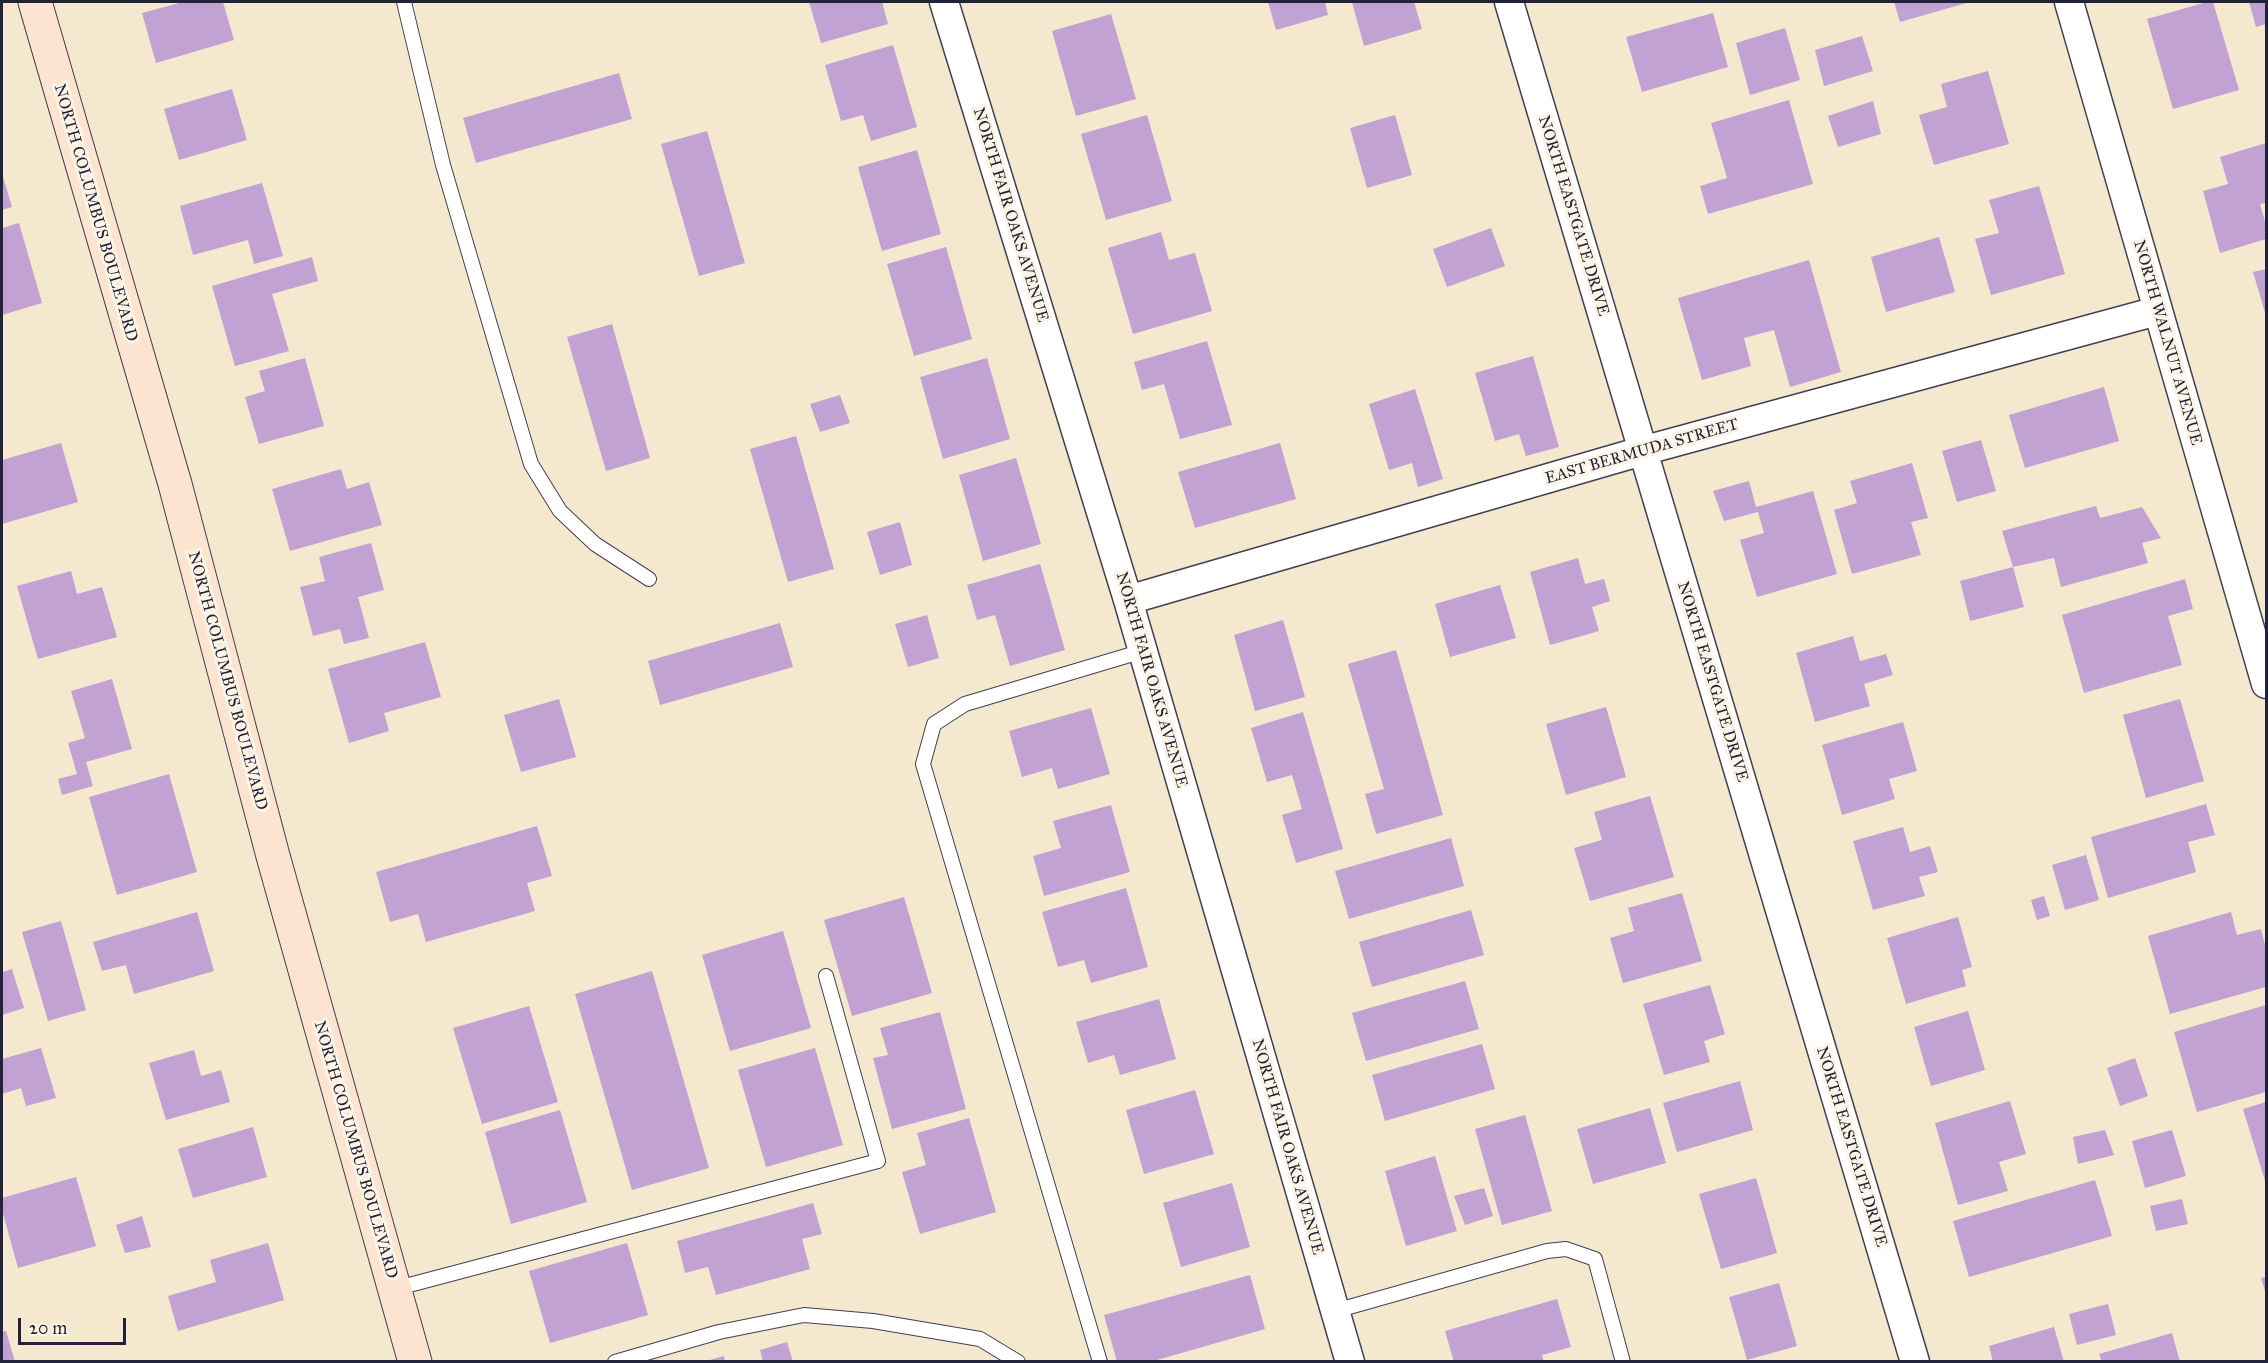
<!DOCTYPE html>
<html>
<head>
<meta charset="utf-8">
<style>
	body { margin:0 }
	#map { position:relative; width:2268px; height:1363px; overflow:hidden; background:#f4e8ce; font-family:"IM FELL Great Primer",serif }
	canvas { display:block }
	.frame { position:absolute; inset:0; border:3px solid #22223b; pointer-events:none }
	.scale { position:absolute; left:18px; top:1318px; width:108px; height:27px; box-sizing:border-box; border:3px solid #22223b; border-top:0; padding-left:8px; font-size:18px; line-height:21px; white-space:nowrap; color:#22223b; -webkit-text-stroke:4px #fcf5e5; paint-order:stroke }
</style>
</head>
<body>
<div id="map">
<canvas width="2268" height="1363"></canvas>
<div class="frame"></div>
<div class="scale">20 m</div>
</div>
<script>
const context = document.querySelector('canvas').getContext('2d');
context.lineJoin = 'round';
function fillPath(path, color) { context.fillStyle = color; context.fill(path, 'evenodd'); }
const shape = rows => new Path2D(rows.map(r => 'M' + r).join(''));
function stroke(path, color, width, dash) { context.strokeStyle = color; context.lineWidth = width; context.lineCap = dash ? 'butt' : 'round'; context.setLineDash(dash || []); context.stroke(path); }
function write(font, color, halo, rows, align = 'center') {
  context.font = font + ' "IM FELL Great Primer",serif'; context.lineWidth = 6; context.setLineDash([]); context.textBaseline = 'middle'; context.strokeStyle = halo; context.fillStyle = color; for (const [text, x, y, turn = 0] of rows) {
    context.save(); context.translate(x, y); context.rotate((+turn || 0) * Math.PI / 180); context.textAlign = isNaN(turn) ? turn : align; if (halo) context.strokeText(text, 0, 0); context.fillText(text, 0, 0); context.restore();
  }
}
fillPath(shape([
	[183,2,223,2,234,40,156,63,142,13],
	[809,2,882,2,888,24,821,43],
	[1268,2,1325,2,1328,15,1276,30],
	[1352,2,1414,2,1422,29,1364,46],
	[1894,2,1970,2,1900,22],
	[2207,2,2213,2,2239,90,2173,109,2147,19],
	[2249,2,2266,2,2266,24,2256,27],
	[1713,13,1728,67,1642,92,1626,37],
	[1111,14,1136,99,1076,116,1052,31],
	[1785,28,1800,80,1750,95,1736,43],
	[1862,36,1873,71,1824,86,1815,50],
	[893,45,917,127,871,141,863,115,841,121,825,65],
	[1988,71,2009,144,1934,165,1919,115,1947,107,1941,84],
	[619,73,632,119,476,163,463,118],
	[232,89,247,140,179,160,164,109],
	[1789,100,1813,184,1708,214,1700,186,1727,178,1711,123],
	[1873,101,1881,134,1838,147,1828,116],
	[1147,115,1172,201,1106,220,1081,134],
	[1395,115,1412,175,1367,188,1350,128],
	[707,131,745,263,699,276,661,144],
	[2266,143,2266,203,2260,204,2266,225,2266,239,2220,253,2203,191,2228,184,2220,157],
	[917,150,941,234,882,251,858,167],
	[2,173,12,207,2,210],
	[262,183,283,256,254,264,248,240,193,255,180,206],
	[2039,186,2065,274,1991,295,1975,239,1999,233,1989,200],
	[19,223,42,303,2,315,2,228],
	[1491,228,1505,266,1447,287,1433,249],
	[1161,232,1169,260,1195,253,1212,311,1133,334,1108,248],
	[1939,237,1955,292,1886,312,1871,257],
	[946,247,972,339,914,356,887,264],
	[312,257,318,281,272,294,289,351,235,366,212,286],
	[1809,260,1841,372,1790,387,1774,330,1744,338,1751,366,1702,380,1678,298],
	[2266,269,2266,316,2253,272],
	[612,324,650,458,606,471,567,337],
	[1207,341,1232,425,1180,439,1164,384,1142,390,1134,362],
	[1533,356,1559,447,1526,456,1519,434,1495,441,1475,373],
	[305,358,324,426,259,444,245,397,265,391,259,371],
	[987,358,1010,439,943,459,920,377],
	[2104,387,2119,441,2025,468,2009,415],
	[1415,389,1443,479,1418,487,1412,463,1389,470,1369,404],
	[840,395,850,423,820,432,810,404],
	[796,436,834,569,788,582,750,449],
	[1981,440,1996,491,1957,502,1942,451],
	[61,443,78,502,2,524,2,460],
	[1280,443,1296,499,1195,528,1178,472],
	[1016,458,1041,544,983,561,959,475],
	[1912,463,1928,518,1911,522,1921,555,1852,574,1834,510,1857,503,1850,481],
	[341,469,347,489,369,482,382,525,290,551,272,489],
	[1749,481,1756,507,1813,491,1837,574,1757,597,1740,540,1764,533,1758,512,1724,521,1713,491],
	[2096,506,2100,518,2142,507,2161,538,2142,543,2148,563,2061,587,2054,558,2013,567,2024,607,1970,621,1960,581,2013,567,2002,531],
	[900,522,912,565,880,575,867,532],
	[371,543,384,590,358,597,369,638,344,644,340,629,313,636,300,587,325,581,319,557],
	[1578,558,1585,584,1604,579,1610,601,1592,607,1599,631,1550,645,1530,572],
	[1040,564,1065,650,1010,666,995,615,977,620,967,585],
	[71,571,77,594,102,587,117,637,38,659,17,586],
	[2185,579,2193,609,2168,616,2182,665,2084,693,2062,615],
	[1500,585,1516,638,1450,657,1435,604],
	[927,615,939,658,908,667,895,624],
	[1283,620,1305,697,1255,711,1234,635],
	[780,623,793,667,660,705,648,661],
	[1853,636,1860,661,1886,654,1893,675,1864,684,1870,706,1815,722,1796,653],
	[425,642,441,697,384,713,389,731,349,743,328,669],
	[1396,650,1443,815,1376,834,1365,794,1384,789,1348,664],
	[112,679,132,749,86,762,93,786,62,795,58,779,77,774,68,743,85,738,71,691],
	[559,699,576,757,521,772,504,715],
	[2180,699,2204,781,2146,798,2123,715],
	[1606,707,1626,777,1566,795,1546,724],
	[1091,708,1110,774,1058,789,1052,768,1022,777,1009,731],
	[1303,712,1343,849,1296,863,1282,815,1302,809,1292,775,1267,782,1251,728],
	[1903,722,1917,771,1889,779,1895,799,1842,815,1822,745],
	[169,774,197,872,117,895,89,797],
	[1650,796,1674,877,1590,901,1574,848,1602,840,1594,812],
	[2206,804,2215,835,2188,842,2196,872,2108,898,2091,837],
	[1111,805,1130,872,1044,896,1033,856,1061,848,1053,821],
	[537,826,552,876,527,883,535,911,426,942,418,914,390,922,376,872],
	[1903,827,1910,852,1930,846,1938,872,1919,877,1925,896,1873,910,1853,841],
	[1451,838,1464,886,1349,919,1335,871],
	[2086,855,2099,900,2065,910,2052,865],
	[1126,888,1148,967,1091,983,1084,960,1058,967,1042,912],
	[1682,893,1702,961,1623,983,1610,938,1634,931,1628,908],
	[2044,896,2050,916,2037,920,2031,900],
	[904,897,932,993,852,1016,824,920],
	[1471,910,1484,955,1372,987,1359,942],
	[197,912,214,971,134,994,126,965,102,971,93,942],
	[2231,912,2237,935,2261,929,2266,949,2266,987,2170,1014,2148,936],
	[1958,917,1972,967,1962,970,1966,986,1906,1004,1887,938],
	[61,921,86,1010,48,1021,22,932],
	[783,931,811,1028,730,1051,702,955],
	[12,969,24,1008,2,1015,2,972],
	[652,971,709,1168,632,1190,575,994],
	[1465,981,1479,1029,1366,1061,1352,1013],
	[1710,985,1725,1034,1704,1041,1710,1062,1664,1075,1643,1004],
	[1159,999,1176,1059,1120,1075,1114,1055,1088,1063,1076,1022],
	[2266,1005,2266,1092,2197,1112,2174,1032],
	[529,1006,558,1102,482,1124,453,1028],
	[1968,1011,1985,1070,1931,1086,1914,1027],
	[940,1012,966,1109,892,1129,873,1058,888,1055,880,1028],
	[1482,1044,1495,1089,1385,1121,1372,1075],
	[41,1048,56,1098,26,1106,21,1088,2,1094,2,1059],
	[815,1048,843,1145,766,1167,738,1070],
	[194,1050,201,1076,221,1070,230,1102,166,1120,149,1063],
	[2135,1058,2148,1096,2120,1106,2107,1068],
	[1740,1081,1753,1130,1677,1152,1663,1103],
	[1195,1090,1214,1154,1144,1174,1126,1110],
	[2010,1101,2026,1154,1999,1162,2008,1191,1958,1205,1935,1123],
	[2266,1102,2266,1184,2243,1109],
	[1650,1108,1666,1163,1593,1184,1577,1129],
	[560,1110,587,1202,511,1224,485,1132],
	[1525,1115,1552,1211,1502,1225,1475,1129],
	[969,1118,996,1212,920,1234,902,1172,926,1165,917,1133],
	[253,1127,267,1177,193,1198,178,1149],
	[2105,1130,2114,1155,2078,1164,2073,1137],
	[2172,1130,2186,1176,2145,1188,2132,1141],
	[1435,1156,1457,1231,1406,1246,1385,1171],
	[76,1177,96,1246,18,1268,2,1210,2,1198],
	[1756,1178,1777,1253,1721,1269,1699,1194],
	[2095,1180,2112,1236,1969,1277,1953,1221],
	[1232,1183,1250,1247,1181,1267,1163,1203],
	[1484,1188,1493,1216,1465,1225,1454,1196],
	[2182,1199,2188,1224,2156,1231,2150,1206],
	[813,1203,822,1234,802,1239,810,1269,716,1295,708,1267,685,1273,677,1241],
	[142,1216,151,1247,125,1253,116,1225],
	[268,1243,284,1300,178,1331,168,1296,216,1282,210,1260],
	[627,1243,648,1315,550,1343,529,1271],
	[1250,1275,1265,1329,1150,1362,1117,1362,1104,1315],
	[2266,1277,2266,1294,2261,1278],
	[1779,1283,1797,1346,1747,1360,1729,1297],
	[1557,1299,1571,1347,1542,1355,1544,1362,1454,1362,1445,1331],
	[2108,1304,2116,1335,2077,1345,2069,1314],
	[2054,1327,2064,1362,1993,1362,1989,1346],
	[6,1331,15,1362,2,1362,2,1332],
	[2172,1333,2180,1362,2102,1362,2099,1354],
	[787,1342,793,1362,763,1362,760,1350],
	[724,1356,725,1362,706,1362,706,1361]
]), '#c1a2d3');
const lane = shape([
	[404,2,443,165,531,464,560,511,595,544,649,579],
	[394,1289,878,1161,826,976],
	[1335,1311,1547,1251,1566,1249,1595,1259,1623,1362],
	[615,1362,719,1332,804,1315,873,1321,980,1339,1018,1362],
	[1100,1362,923,764,934,724,965,704,1143,651]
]);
const street = shape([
	[944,2,1128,600,1350,1362],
	[1509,2,1915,1362],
	[2069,2,2266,684],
	[1128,600,1642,451,2157,311]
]);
const secondary = shape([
	[35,2,175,484,273,856,415,1362]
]);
stroke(lane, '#424051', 16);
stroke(street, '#424051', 31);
stroke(secondary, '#424051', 35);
stroke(lane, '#fff', 14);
stroke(street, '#fff', 28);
stroke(secondary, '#fde4d1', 33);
write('16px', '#22223b', '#fcf5e5', [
	["NORTH COLUMBUS BOULEVARD",95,213,74],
	["NORTH FAIR OAKS AVENUE",1010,215,73],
	["NORTH EASTGATE DRIVE",1573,216,73],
	["NORTH WALNUT AVENUE",2167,343,74],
	["EAST BERMUDA STREET",1642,452,-16],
	["NORTH FAIR OAKS AVENUE",1151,680,74],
	["NORTH COLUMBUS BOULEVARD",227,681,75],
	["NORTH EASTGATE DRIVE",1712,682,73],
	["NORTH FAIR OAKS AVENUE",1287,1147,74],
	["NORTH EASTGATE DRIVE",1851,1147,73],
	["NORTH COLUMBUS BOULEVARD",355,1150,74]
]);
</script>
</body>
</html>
